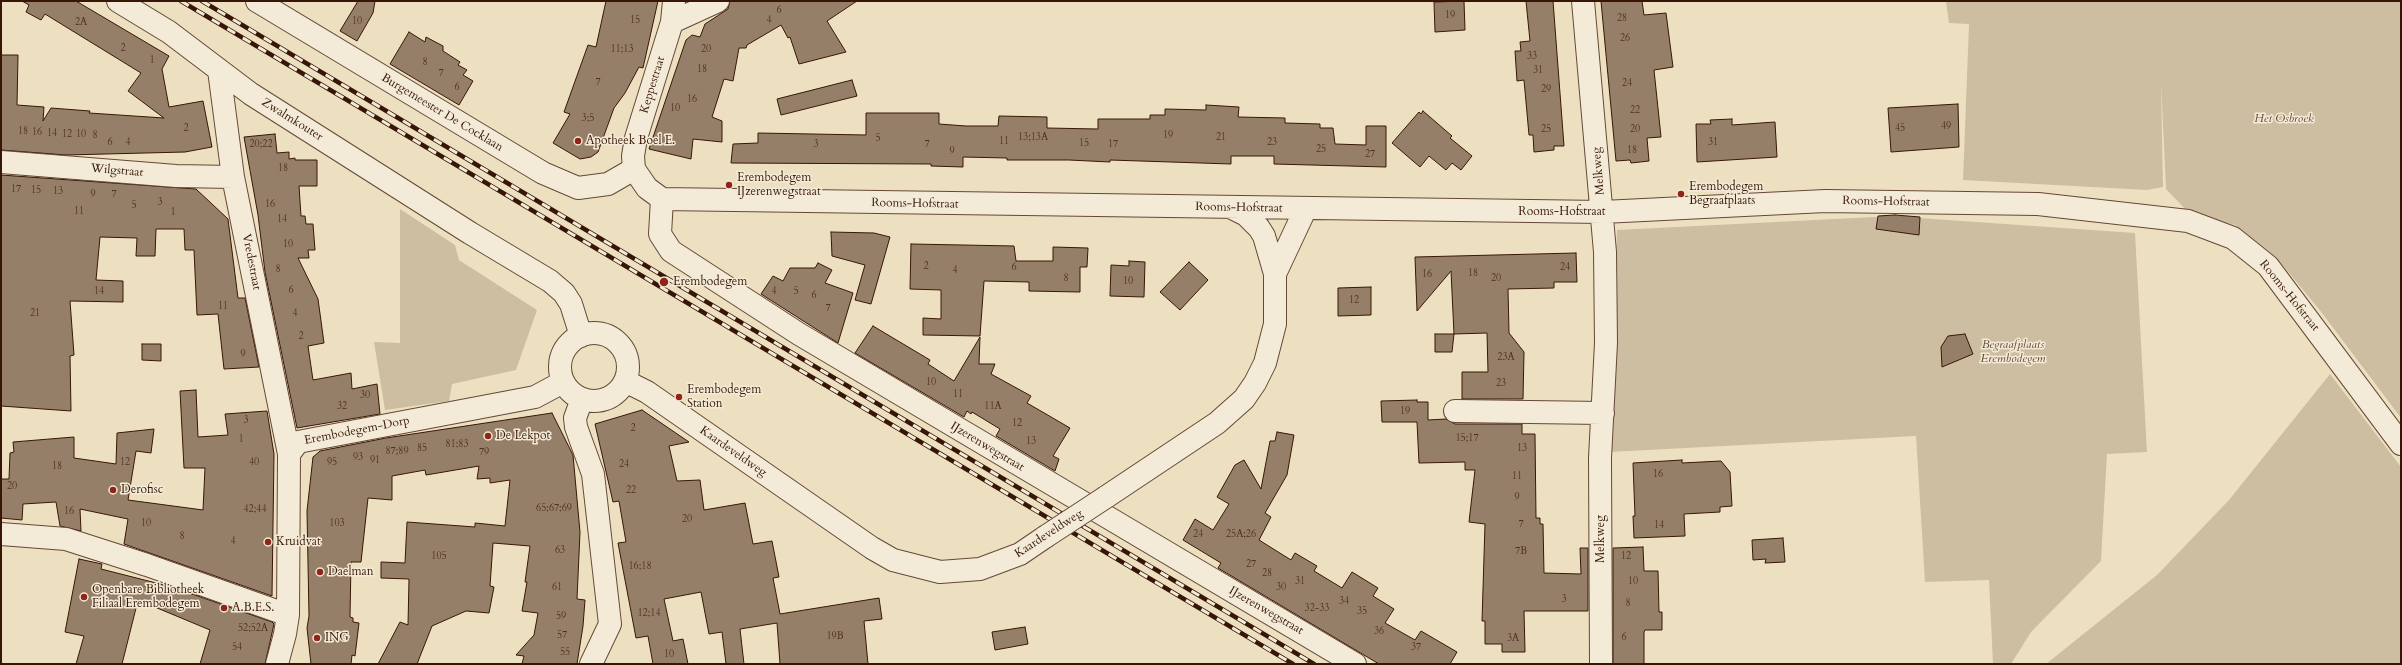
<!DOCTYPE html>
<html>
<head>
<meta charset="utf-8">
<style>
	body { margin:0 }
	#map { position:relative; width:2402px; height:665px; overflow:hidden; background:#ede0c1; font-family:Cardo,serif }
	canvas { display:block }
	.frame { position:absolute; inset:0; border:2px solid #381607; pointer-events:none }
</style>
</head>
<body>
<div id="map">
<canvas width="2402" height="665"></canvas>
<div class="frame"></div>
</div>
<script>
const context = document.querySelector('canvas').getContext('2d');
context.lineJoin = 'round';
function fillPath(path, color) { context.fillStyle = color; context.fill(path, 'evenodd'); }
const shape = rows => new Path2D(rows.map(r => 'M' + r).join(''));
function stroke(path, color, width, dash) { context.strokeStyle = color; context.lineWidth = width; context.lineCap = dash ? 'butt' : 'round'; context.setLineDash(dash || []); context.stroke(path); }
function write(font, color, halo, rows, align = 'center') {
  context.font = font + ' Cardo,serif'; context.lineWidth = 3; context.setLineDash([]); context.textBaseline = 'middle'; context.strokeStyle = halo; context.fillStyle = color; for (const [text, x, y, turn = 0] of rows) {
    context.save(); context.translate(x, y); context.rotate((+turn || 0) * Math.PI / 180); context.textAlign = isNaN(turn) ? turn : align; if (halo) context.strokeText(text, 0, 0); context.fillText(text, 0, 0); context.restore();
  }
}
fillPath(shape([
	[1946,1,2401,1,2401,418,2322,313,2276,257,2235,225,2190,214,2166,189,2161,82,2163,187,2147,190,1963,180,1969,24,1949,23],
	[400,209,455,245,459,260,537,310,516,370,452,384,449,401,385,410,374,342,400,343],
	[1874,217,1919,218,2135,233,2147,452,2107,454,2101,561,2031,632,2011,664,1993,664,1989,580,1925,582,1916,436,1609,452,1617,230],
	[2330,374,2401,467,2401,664,2046,664,2157,575,2229,500]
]), '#cebea1');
const building = shape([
	[22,1,76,1,169,56,162,69,169,107,203,101,212,147,185,152,66,155,1,150,1,55,18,55,17,105,44,107,43,121,51,108,90,111,89,113,164,118,128,91,141,73,45,14,41,20,26,12,29,5,22,1],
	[358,1,375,1,373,13,357,41,340,31,358,1],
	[606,1,658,1,643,68,639,67,625,93,614,108,598,152,591,157,580,159,553,143,570,114,564,112,588,45,596,47,606,1],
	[730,1,857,1,827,21,846,52,799,64,790,37,788,38,781,25,747,45,746,48,739,48,733,81,724,79,712,117,722,121,722,142,693,139,691,159,649,149,686,40,692,35,700,37,705,24,728,9,730,1],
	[1464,1,1465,30,1435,32,1434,2,1464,1],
	[1526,1,1553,1,1564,146,1554,146,1554,150,1534,152,1533,135,1529,135,1524,80,1517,81,1515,51,1521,51,1520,42,1530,41,1526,1],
	[1601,1,1642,1,1644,15,1666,13,1673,67,1654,70,1661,137,1647,138,1649,161,1631,163,1630,160,1616,161,1601,1],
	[409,32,425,42,426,37,443,46,443,51,460,62,458,65,467,70,463,75,473,81,459,105,390,64,409,32],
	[852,80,857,96,781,115,777,99,852,80],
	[1958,104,1959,147,1891,152,1888,108,1958,104],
	[1206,105,1239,107,1238,117,1285,118,1285,123,1320,124,1320,128,1333,128,1335,144,1366,145,1366,126,1386,126,1386,167,1274,164,1274,156,1231,156,1231,164,1110,160,1110,162,1069,160,1007,160,1007,158,963,157,963,167,931,166,931,164,731,163,733,144,758,143,758,133,866,135,866,113,939,113,939,124,966,126,998,126,999,116,1047,117,1047,128,1098,129,1098,119,1150,119,1150,115,1165,115,1165,109,1206,110,1206,105],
	[1423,111,1452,136,1450,138,1472,156,1461,170,1452,163,1446,170,1429,156,1420,167,1392,143,1419,112,1421,114,1423,111],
	[1732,119,1732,125,1775,122,1777,157,1697,162,1696,124,1711,124,1710,120,1732,119],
	[275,134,277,153,289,152,289,159,295,158,295,160,317,160,317,186,299,186,301,216,305,216,306,224,313,224,315,250,308,250,309,258,298,258,318,299,324,343,308,346,313,380,351,373,352,389,377,384,380,414,297,428,265,272,258,215,244,137,275,134],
	[1,175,196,189,228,219,238,298,245,298,259,367,224,369,218,314,197,315,194,250,185,250,184,229,156,229,155,256,136,256,137,238,100,237,96,280,123,281,123,302,70,301,74,355,70,356,71,411,1,406,1,175],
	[1895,215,1920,217,1919,235,1876,229,1878,216,1895,215],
	[831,232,874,233,890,237,871,304,855,300,865,265,832,256,831,232],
	[911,244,1014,246,1016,261,1053,261,1053,247,1088,248,1087,267,1080,267,1080,292,1029,291,1029,282,984,281,980,336,923,335,923,318,941,319,941,290,910,289,911,244],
	[1576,253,1577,282,1554,282,1554,288,1508,289,1509,333,1524,352,1523,399,1462,399,1462,372,1488,372,1487,333,1454,334,1451,271,1417,311,1415,257,1576,253],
	[1129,261,1145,262,1144,297,1110,296,1111,265,1129,266,1129,261],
	[1189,262,1208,280,1180,310,1160,292,1189,262],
	[818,263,832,270,825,283,853,293,838,343,761,294,773,276,783,281,790,268,815,268,818,263],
	[1371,287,1371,315,1338,316,1338,288,1371,287],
	[873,326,930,360,928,364,954,381,980,337,979,364,995,364,991,374,1031,396,1027,403,1070,428,1053,456,1059,459,1055,471,996,436,1000,429,972,412,971,414,967,411,964,417,855,353,873,326],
	[1435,334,1454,334,1452,352,1435,352,1435,334],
	[1965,334,1973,354,1942,367,1941,347,1948,336,1965,334],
	[142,344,161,344,161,361,142,360,142,344],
	[196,390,198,437,228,435,225,414,267,411,274,454,272,596,124,544,128,519,80,509,81,531,60,526,56,502,23,504,22,520,1,518,1,479,9,479,10,453,14,452,13,442,74,437,74,458,116,464,117,433,154,429,151,453,136,451,128,500,203,510,205,468,184,468,180,391,196,390],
	[1417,400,1417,402,1428,402,1428,420,1446,419,1455,424,1522,424,1522,434,1535,434,1536,518,1540,518,1540,524,1543,524,1544,573,1581,574,1580,548,1588,548,1588,611,1524,611,1525,652,1502,652,1502,644,1485,644,1485,621,1482,621,1485,524,1469,522,1475,470,1465,470,1465,462,1419,463,1417,422,1382,422,1381,401,1417,400],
	[642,410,689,442,669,446,677,481,700,480,704,510,745,503,753,544,772,541,779,577,773,578,780,614,879,598,882,619,864,621,868,664,780,664,777,623,740,629,744,664,726,664,722,632,709,634,701,592,664,599,673,641,683,639,688,664,653,664,648,636,636,638,618,543,626,542,619,501,613,502,595,424,642,410],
	[552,413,573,455,580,532,577,599,585,600,583,626,577,664,522,664,524,656,516,655,534,635,538,613,522,611,527,582,525,582,530,546,493,543,490,586,494,587,489,613,466,611,432,626,417,664,378,664,400,622,408,625,409,579,381,578,381,562,405,563,407,522,475,527,475,523,505,526,510,480,490,483,490,478,477,479,479,466,426,475,425,470,392,476,392,500,368,498,361,562,351,562,350,617,353,618,353,622,359,623,355,656,352,655,351,664,311,664,307,628,309,616,307,511,313,457,320,451,386,438,552,413],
	[1277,432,1294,435,1287,475,1265,513,1271,517,1259,540,1291,560,1295,553,1317,566,1314,571,1342,588,1352,572,1378,588,1373,596,1394,609,1385,623,1415,640,1421,631,1457,652,1450,664,1379,664,1218,568,1221,563,1183,540,1195,519,1213,530,1229,504,1217,497,1235,465,1244,460,1261,489,1270,441,1275,441,1277,432],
	[1682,460,1682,463,1721,461,1730,472,1732,506,1720,507,1720,512,1684,514,1685,536,1634,538,1633,516,1635,516,1633,463,1682,460],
	[1783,538,1785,562,1765,563,1766,559,1753,560,1752,540,1783,538],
	[1643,547,1644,571,1658,571,1659,612,1662,612,1662,630,1645,630,1644,632,1644,664,1613,664,1613,548,1643,547],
	[79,559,102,564,101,569,172,587,272,622,274,624,265,664,200,664,210,630,138,600,122,664,76,664,84,636,65,632,79,559],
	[1025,627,1028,644,995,650,992,632,1025,627]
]);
fillPath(building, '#967f68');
stroke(building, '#381607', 1);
const minor = shape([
	[118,1,169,32,251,94,470,233,550,281,564,293,571,304,581,336],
	[257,1,543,173,578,188,608,184,634,169],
	[1583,1,1605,252,1606,343,1600,458,1601,664],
	[672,22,718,1],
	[219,70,233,177,289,454],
	[1,162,176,176,233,177],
	[634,169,647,188,662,199,1603,212,1825,201,2038,204,2188,221,2233,238,2268,266,2401,444],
	[634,169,633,156,636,138,672,22,674,1],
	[662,199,660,234,671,251,799,334,1355,664],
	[1232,208,1246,215,1259,228,1264,236,1275,274],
	'560 367a34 34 0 1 1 68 0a34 34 0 1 1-68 0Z',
	[625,381,647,392,872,548,893,560,940,572,980,569,1020,554,1045,537],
	[582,399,575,418,576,427,593,474,610,624,591,664],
	[1455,411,1603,413],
	[1106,497,1217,423,1244,399,1255,383,1265,363,1275,324,1275,274,1305,210],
	[1,534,66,539,147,565,288,615],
	[277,664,285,634,288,615,289,454,298,442,535,397,563,382]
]);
stroke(minor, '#654836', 24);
stroke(minor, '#f3ebd7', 22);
const rail = shape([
	[181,1,1293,664],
	[202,1,1314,664]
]);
stroke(rail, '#381607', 4.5);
stroke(rail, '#f3ebd7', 3, [9]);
const minorBridge = shape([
	[1045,537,1106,497]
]);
stroke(minorBridge, '#654836', 24, []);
stroke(minorBridge, '#f3ebd7', 22);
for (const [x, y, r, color] of [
	[578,141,4,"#8f2418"],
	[729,185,4,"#8f2418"],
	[1681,194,4,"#8f2418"],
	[664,282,5,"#8f2418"],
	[679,397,4,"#8f2418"],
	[488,436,4,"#8f2418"],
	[113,490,4,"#8f2418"],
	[268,542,4,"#8f2418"],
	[320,572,4,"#8f2418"],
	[84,597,4,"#8f2418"],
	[224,608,4,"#8f2418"],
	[317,638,4,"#8f2418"]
]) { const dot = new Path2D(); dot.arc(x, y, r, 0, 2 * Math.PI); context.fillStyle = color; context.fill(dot); stroke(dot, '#f3ebd7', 1.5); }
write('10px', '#50301f', null, [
	["6",779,11],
	["19",1450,16],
	["28",1622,19],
	["15",635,21],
	["4",769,21],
	["10",357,22],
	["2A",81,23],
	["26",1625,39],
	["2",123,49],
	["11;13",622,50],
	["20",706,50],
	["33",1532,57],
	["1",152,61],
	["8",425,63],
	["18",702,70],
	["31",1538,71],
	["7",441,74],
	["7",598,83],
	["24",1627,84],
	["6",457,88],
	["29",1546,90],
	["16",692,100],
	["10",675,109],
	["22",1635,111],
	["3;5",588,119],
	["49",1946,127],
	["2",186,129],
	["45",1900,129],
	["25",1546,130],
	["20",1635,130],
	["18",23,132],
	["16",37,133],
	["14",52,134],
	["12",67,135],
	["10",81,135],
	["8",95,136],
	["19",1168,136],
	["13;13A",1033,138],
	["21",1221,138],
	["5",878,139],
	["11",1004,142],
	["6",110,143],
	["4",128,143],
	["23",1272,143],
	["31",1713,143],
	["15",1084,144],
	["20;22",261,145],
	["3",816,145],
	["7",927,145],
	["17",1113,145],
	["25",1321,150],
	["18",1632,151],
	["9",952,152],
	["27",1370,155],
	["18",283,169],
	["17",16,190],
	["15",36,191],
	["13",58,192],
	["9",93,195],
	["7",114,195],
	["3",160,203],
	["16",270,205],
	["5",134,206],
	["11",79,212],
	["1",173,213],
	["14",282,220],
	["10",288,245],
	["2",926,267],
	["6",1014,268],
	["24",1565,268],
	["8",278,270],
	["4",955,271],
	["18",1473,274],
	["16",1427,275],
	["8",1066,279],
	["20",1496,279],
	["10",1128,282],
	["6",291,291],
	["14",99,292],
	["4",774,292],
	["5",796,292],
	["6",814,296],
	["12",1354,301],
	["11",223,307],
	["7",828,309],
	["21",35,314],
	["4",295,314],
	["2",301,337],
	["9",243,355],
	["23A",1506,358],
	["10",931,383],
	["23",1501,384],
	["11",958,395],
	["30",365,396],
	["32",342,407],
	["11A",993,407],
	["19",1405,412],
	["3",246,421],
	["12",1017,424],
	["2",633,429],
	["15;17",1467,439],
	["1",241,440],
	["13",1031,442],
	["81;83",457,445],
	["85",422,449],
	["13",1522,449],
	["87;89",397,452],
	["79",484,453],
	["93",358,458],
	["91",375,461],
	["12",125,463],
	["40",254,463],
	["95",332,463],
	["24",624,465],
	["18",57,467],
	["16",1658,475],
	["11",1517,477],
	["20",12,487],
	["22",631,491],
	["9",1517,498],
	["65;67;69",554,509],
	["42;44",255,510],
	["16",69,512],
	["20",687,520],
	["10",146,524],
	["103",337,524],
	["7",1521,525],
	["14",1659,526],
	["24",1198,535],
	["25A;26",1241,535],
	["8",182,537],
	["4",233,542],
	["63",560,551],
	["7B",1521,552],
	["105",439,557],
	["12",1626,557],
	["27",1251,565],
	["16;18",640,567],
	["28",1267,574],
	["31",1300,582],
	["10",1633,582],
	["61",557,588],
	["30",1281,588],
	["3",1564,600],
	["34",1344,602],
	["8",1628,604],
	["32-33",1317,609],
	["35",1362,612],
	["12;14",649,614],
	["59",561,617],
	["52;52A",253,629],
	["36",1379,632],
	["57",562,636],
	["19B",835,637],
	["6",1624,638],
	["3A",1513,639],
	["54",237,648],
	["37",1416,648],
	["55",565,653],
	["10",669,655]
]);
write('12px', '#381607', '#f3ebd7', [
	["Keppestraat",653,85,-73],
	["Burgemeester De Cocklaan",442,113,31],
	["Zwalmkouter",292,120,32],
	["Wilgstraat",117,171,5],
	["Melkweg",1599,171,-95],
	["Rooms-Hofstraat",1886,202,1],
	["Rooms-Hofstraat",915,204,1],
	["Rooms-Hofstraat",1239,208,1],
	["Rooms-Hofstraat",1562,212],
	["Vredestraat",251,262,79],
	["Rooms-Hofstraat",2289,296,51],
	["Erembodegem-Dorp",357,431,-11],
	["IJzerenwegstraat",987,447,31],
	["Kaardeveldweg",733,452,35],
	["Kaardeveldweg",1049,534,-33],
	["Melkweg",1601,539,-90],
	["IJzerenwegstraat",1266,611,30]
]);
write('italic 12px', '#654835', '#f3ebd7', [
	["Het Osbroek",2284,119],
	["Begraafplaats",2013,345],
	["Erembodegem",2013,359]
]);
write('12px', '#381607', '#f3ebd7', [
	["Apotheek Boel E.",586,141],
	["Erembodegem",737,178],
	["IJzerenwegstraat",737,192],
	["Erembodegem",1689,187],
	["Begraafplaats",1689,201],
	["Erembodegem",673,282],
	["Erembodegem",687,390],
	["Station",687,404],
	["De Lekpot",496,436],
	["Derofisc",121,490],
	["Kruidvat",276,542],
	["Daelman",328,572],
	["Openbare Bibliotheek",92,590],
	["Filiaal Erembodegem",92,604],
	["A.B.E.S.",232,608],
	["ING",325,638]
], 'left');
</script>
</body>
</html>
